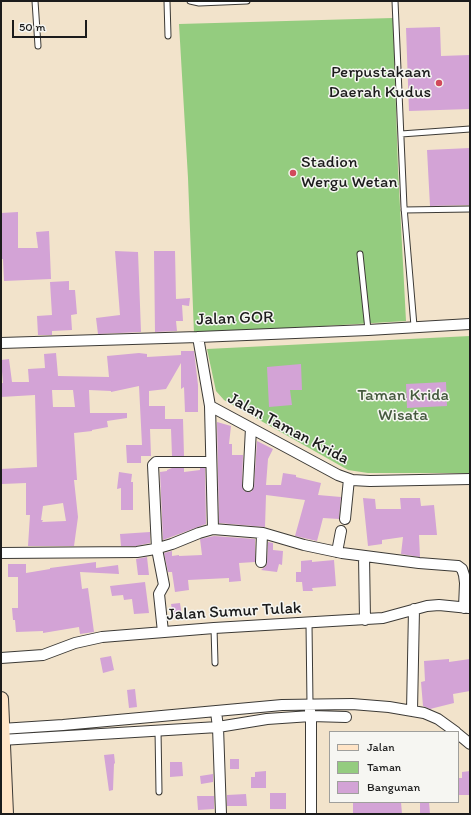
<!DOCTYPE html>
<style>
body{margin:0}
#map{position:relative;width:471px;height:815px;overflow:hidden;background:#f2e3cb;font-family:Itim,sans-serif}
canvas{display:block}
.frame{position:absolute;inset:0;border:2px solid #1c1c1c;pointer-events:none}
.legend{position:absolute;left:329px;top:731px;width:130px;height:72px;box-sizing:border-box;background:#f6f6f2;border:1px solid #9f9f9c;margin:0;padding:5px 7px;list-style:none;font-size:12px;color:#1c1c1c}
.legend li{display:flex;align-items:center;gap:8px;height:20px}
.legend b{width:20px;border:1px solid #9f9f9c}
.scale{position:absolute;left:12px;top:20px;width:75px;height:18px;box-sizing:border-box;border:2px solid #1c1c1c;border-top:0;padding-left:5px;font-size:12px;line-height:14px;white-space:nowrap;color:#1c1c1c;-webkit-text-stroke:3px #f6f6f2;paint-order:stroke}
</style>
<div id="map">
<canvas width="471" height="815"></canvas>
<div class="frame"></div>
<ul class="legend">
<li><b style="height:5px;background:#ffe4c6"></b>Jalan</li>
<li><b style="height:11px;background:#94cc7f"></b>Taman</li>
<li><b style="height:11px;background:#d3a3d6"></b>Bangunan</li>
</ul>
<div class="scale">50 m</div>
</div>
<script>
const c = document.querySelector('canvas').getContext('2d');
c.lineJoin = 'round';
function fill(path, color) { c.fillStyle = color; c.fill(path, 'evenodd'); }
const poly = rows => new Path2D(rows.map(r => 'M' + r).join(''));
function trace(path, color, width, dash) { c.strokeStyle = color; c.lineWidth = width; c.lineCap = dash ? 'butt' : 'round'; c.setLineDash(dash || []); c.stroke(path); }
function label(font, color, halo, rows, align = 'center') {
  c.font = font + ' Itim,sans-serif'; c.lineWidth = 3; c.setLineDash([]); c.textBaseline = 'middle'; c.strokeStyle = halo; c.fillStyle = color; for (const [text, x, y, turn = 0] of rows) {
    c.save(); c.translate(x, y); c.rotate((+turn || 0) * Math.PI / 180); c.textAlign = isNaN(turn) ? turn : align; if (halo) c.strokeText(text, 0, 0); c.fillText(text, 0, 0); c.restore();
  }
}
fill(poly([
 [393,18,398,169,406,321,194,334,188,178,179,24],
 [470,336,470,473,368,473,348,470,224,400,216,391,207,349]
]), '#94cc7f');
fill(poly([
 [440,27,441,56,470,55,470,109,409,111,406,28],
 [470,148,470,205,430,206,427,150],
 [18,212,18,248,38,248,36,232,49,231,51,279,4,281,3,259,2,259,2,244,1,244,1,213],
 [115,251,138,252,141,332,98,334,96,318,120,315],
 [154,251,175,251,176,299,190,298,189,306,182,305,183,321,176,321,177,331,155,332],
 [69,281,69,290,75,290,77,314,71,315,72,330,52,331,52,335,38,335,37,316,52,315,50,282],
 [181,351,194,351,198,385,198,412,185,412,184,387,181,389,181,363,166,389,149,391,149,406,165,406,165,419,183,419,184,456,172,456,171,429,150,429,151,456,141,456,141,463,127,463,126,445,142,445,139,386,111,392,111,391,89,390,90,413,127,413,127,418,107,421,108,427,92,430,92,431,74,433,77,480,74,480,78,517,74,546,28,546,30,515,26,515,26,483,2,484,1,469,37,467,35,395,1,397,1,383,3,383,1,360,9,359,12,382,29,382,28,369,45,368,44,354,56,353,58,376,109,377,107,356,139,353,147,354,147,357,181,355],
 [52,390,73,390,75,407,53,407],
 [63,503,66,521,42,522,43,520,41,520,43,506],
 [301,364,302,390,290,390,292,405,269,407,267,367],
 [446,382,447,406,407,408,406,384],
 [217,422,231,426,229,444,232,444,232,455,243,455,242,486,244,491,251,492,254,487,257,441,273,449,268,459,266,485,281,485,283,473,296,475,296,477,321,483,318,495,341,497,339,519,323,518,317,541,295,536,305,500,266,495,265,527,219,523],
 [172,468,184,468,184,472,200,470,200,468,205,468,206,524,163,540,160,472,167,471,167,470],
 [119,472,132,474,131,482,133,482,133,510,121,510,121,488,117,489],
 [363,498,375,499,376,509,401,509,400,498,420,498,421,506,434,505,437,535,419,535,420,557,401,554,403,537,382,540,382,544,368,546],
 [150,532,150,543,136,546,121,546,120,534],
 [214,536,255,539,255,562,239,563,241,581,229,582,229,578,188,580,189,590,175,592,172,572,168,572,164,553,172,551,172,556,179,555,179,556,202,555,200,539],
 [268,542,273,543,273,550,283,551,282,565,279,564,277,572,261,570,266,566,267,563],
 [147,557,149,575,138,575,136,559],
 [312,560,312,562,334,560,336,586,312,588,313,591,303,591,302,582,296,582,296,572,301,572,301,561],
 [96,562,96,568,118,565,119,574,80,572,82,589,88,588,94,632,80,634,79,627,43,633,43,631,16,632,15,620,13,620,12,608,18,608,18,577,8,577,8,564,26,564,26,573,50,569,50,568],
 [145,582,149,613,134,614,132,599,124,600,123,595,112,596,110,586],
 [180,603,182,617,174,619,171,604],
 [111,656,114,670,103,673,100,658],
 [449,659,449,662,470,659,470,691,453,694,454,703,430,709,423,706,421,682,425,681,424,661],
 [135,689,137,707,129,708,127,690],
 [114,754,115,763,114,764,113,790,109,791,104,755],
 [230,759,239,759,239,769,230,769],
 [170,762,182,762,183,776,170,777],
 [266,771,266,788,251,788,251,777,255,777,255,772],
 [470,771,470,795,458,795,458,778,462,778,462,772],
 [213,774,213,782,201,784,200,776],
 [270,793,286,793,286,809,270,809],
 [246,794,247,806,227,806,227,795],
 [197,796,214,796,214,809,198,810],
 [353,802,401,802,402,814,353,814],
 [420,802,429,802,430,814,420,814]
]), '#d3a3d6');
const lane = poly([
 [35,1,38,46],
 [167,1,168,36],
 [190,1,199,3,247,1],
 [395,1,404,207,414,326],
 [401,134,470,129],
 [404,210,470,209],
 [360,254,368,330],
 [309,624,310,704],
 [214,628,215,663],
 [158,730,159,792]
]);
const street = poly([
 [198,337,210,406,338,475,352,480,370,481,470,479],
 [1,343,198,337,368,330,470,324],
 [210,406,213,529],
 [248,486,251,428],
 [345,519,349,479],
 [337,552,341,531],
 [1,553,137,552,155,549,172,544,199,533,213,529,263,533,304,545,342,553,419,563,458,566,462,569,464,575,465,583,464,608],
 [364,556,365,620],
 [261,562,262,533],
 [163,632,159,594,164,585,157,549,153,465,156,462,211,462],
 [1,658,43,655,75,643,102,637,214,628,383,618,427,606,439,605,469,608],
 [412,711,414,609],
 [216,712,218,727,267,719,311,716,310,711],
 [1,729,63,725,282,705,352,704,389,707,424,713,438,719,456,732],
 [458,734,470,744],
 [1,740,218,727,221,814],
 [311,814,311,716,346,717]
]);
const secondary = poly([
 [1,699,6,814]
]);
trace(lane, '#3c3a36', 7);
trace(street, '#3c3a36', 12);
trace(secondary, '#3c3a36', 16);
trace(lane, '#fff', 5);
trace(street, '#fff', 10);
trace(secondary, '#ffe4c6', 14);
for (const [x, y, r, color] of [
 [439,83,4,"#d1495b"],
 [293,173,4,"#d1495b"]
]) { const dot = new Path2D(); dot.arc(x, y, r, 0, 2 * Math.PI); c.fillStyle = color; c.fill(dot); trace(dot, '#f6f6f2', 1.5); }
label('17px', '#1c1c1c', '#f6f6f2', [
 ["Perpustakaan",431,73],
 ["Daerah Kudus",431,93],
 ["Stadion",301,163,"left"],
 ["Wergu Wetan",301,183,"left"]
], 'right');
label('17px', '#1c1c1c', '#f6f6f2', [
 ["Jalan GOR",235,319,-2],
 ["Jalan Taman Krida",288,429,28],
 ["Jalan Sumur Tulak",234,612,-3]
]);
label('17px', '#465a3f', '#f6f6f2', [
 ["Taman Krida",403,396],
 ["Wisata",403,416]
]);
</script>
